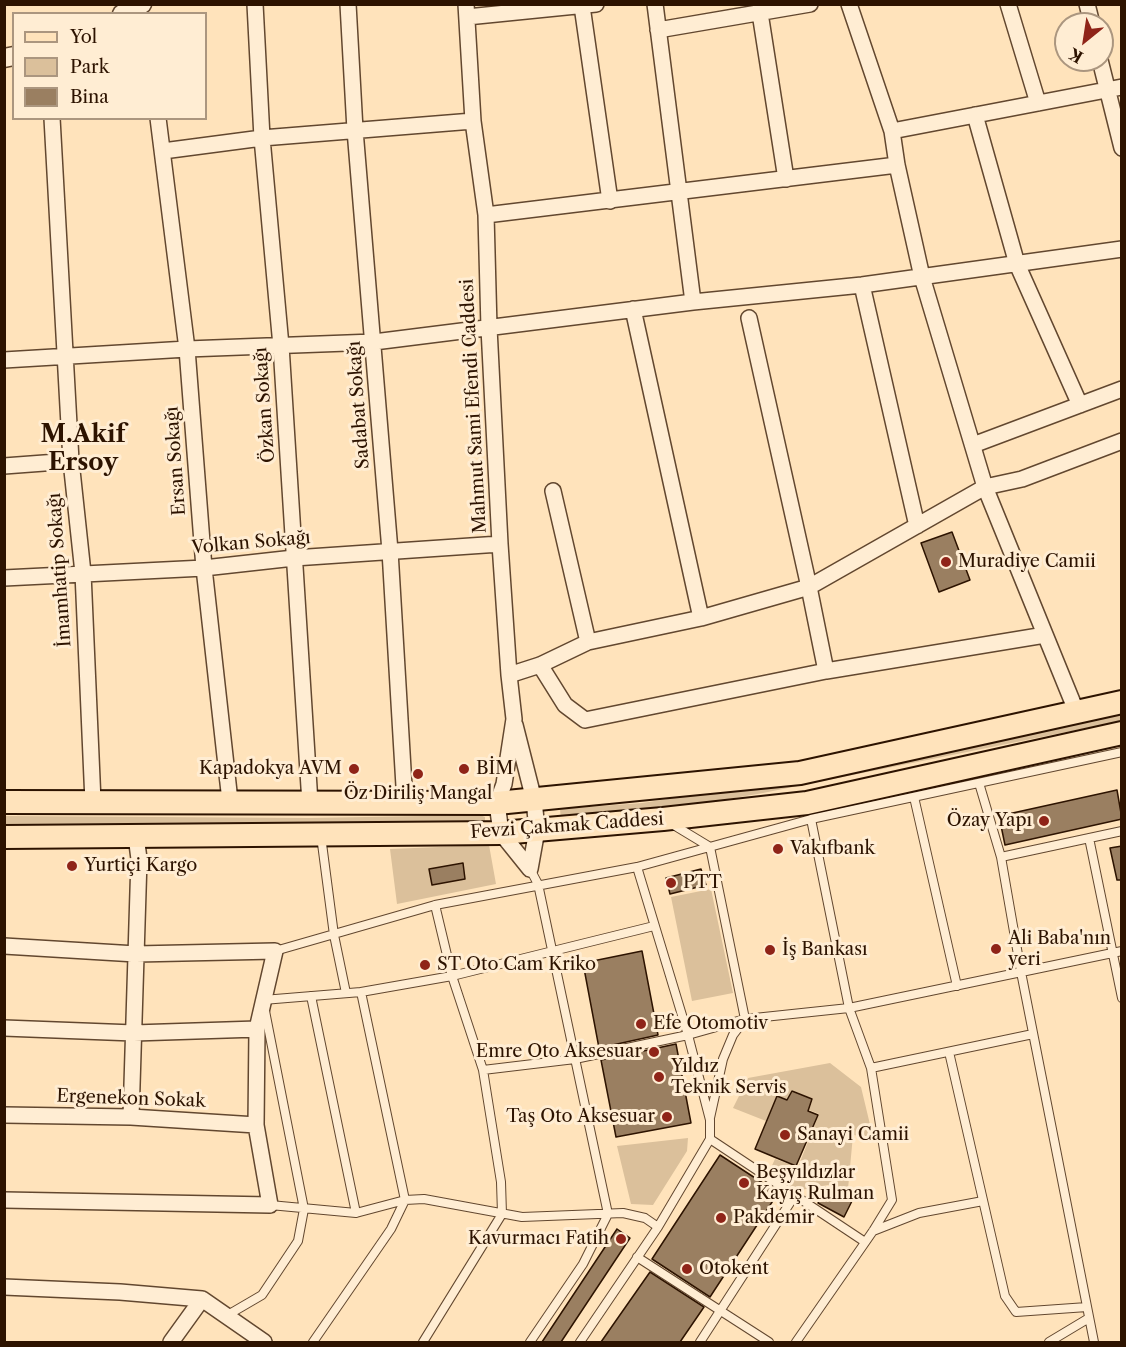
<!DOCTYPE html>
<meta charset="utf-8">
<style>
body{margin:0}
#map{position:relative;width:1126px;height:1347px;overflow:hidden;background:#ffe3bb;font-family:"Libre Caslon Text",serif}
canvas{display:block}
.frame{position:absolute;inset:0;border:6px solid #2d1300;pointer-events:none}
.legend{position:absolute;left:12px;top:12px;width:195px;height:108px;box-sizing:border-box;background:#ffedd3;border:2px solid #ab967f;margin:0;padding:8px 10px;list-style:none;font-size:18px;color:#2d1300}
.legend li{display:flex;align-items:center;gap:12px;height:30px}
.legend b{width:30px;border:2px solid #ab967f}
.north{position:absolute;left:1054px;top:12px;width:60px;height:60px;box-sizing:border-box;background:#ffedd3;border:2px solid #ab967f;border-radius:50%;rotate:210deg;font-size:16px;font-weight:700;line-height:24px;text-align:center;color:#2d1300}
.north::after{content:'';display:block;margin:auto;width:21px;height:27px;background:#8f2418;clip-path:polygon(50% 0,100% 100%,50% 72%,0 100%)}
</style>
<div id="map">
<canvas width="1126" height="1347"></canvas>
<div class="frame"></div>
<ul class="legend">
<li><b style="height:8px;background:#ffe3bb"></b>Yol</li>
<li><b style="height:16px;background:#dbc09b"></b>Park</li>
<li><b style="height:16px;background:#9a7f61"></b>Bina</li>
</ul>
<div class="north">K</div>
</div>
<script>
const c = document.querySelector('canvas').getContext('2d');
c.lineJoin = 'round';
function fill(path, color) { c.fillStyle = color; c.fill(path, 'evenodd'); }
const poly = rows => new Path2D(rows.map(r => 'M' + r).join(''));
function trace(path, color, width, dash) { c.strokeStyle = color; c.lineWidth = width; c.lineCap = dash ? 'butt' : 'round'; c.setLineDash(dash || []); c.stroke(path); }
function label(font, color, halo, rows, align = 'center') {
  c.font = font + ' "Libre Caslon Text",serif'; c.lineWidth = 6; c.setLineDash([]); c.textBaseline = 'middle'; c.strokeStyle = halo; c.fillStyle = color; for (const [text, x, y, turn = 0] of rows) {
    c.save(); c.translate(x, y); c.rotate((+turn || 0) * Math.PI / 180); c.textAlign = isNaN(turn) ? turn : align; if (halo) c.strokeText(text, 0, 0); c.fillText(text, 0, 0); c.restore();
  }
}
fill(poly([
 [1121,709,1121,721,763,793,705,803,561,820,560,809,642,803,706,793],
 [480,815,485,817,485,824,5,826,5,816,309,818],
 [489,845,496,884,397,904,390,849],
 [711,889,733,993,692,1001,671,897],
 [830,1063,861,1087,873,1137,853,1135,848,1189,828,1185,795,1191,768,1174,775,1159,798,1167,819,1114,809,1110,813,1099,792,1090,787,1100,777,1095,766,1121,733,1108,748,1078],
 [688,1138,687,1151,653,1205,631,1204,617,1146]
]), '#dbc09b');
const building = poly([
 [952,532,970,580,939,592,921,543,952,532],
 [1117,790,1122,819,1005,845,999,816,1117,790],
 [1122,846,1122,880,1117,880,1110,848,1122,846],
 [463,863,465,879,432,885,429,869,463,863],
 [701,869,706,885,670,894,666,878,701,869],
 [642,951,658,1035,599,1048,583,963,642,951],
 [676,1044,691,1123,616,1137,601,1060,676,1044],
 [792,1091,812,1099,808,1111,818,1115,796,1166,755,1149,777,1096,787,1100,792,1091],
 [720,1155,778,1193,710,1297,652,1259,720,1155],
 [826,1187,852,1201,844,1217,818,1203,826,1187],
 [617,1229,630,1238,561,1342,542,1342,617,1229],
 [650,1272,704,1307,680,1342,601,1342,650,1272]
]);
fill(building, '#9a7f61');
trace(building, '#2d1300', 1.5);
const service = poly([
 [979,783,1001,857,1021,972,1094,1342],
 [914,797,957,986],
 [672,824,710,847,745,1019,733,1035,723,1059,710,1118],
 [321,836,334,935,346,993],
 [1089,838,1122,998],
 [1001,857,1122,831],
 [275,951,435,905,637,867,811,819,1122,752],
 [311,996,356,1213],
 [263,1000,361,992,452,976,654,926],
 [949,1052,1005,1296,1016,1312,1087,1307],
 [871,1068,1033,1034],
 [483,1070,575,1059,688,1035,745,1019,849,1008,1122,951],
 [710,1139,865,1242],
 [270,1205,356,1213,405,1200,424,1199,522,1217,623,1213,645,1218,658,1227],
 [873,1231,919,1213,983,1201],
 [637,1257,769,1342],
 [226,1316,262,1295,298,1241,304,1209,265,1011],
 [313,1342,391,1229,405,1200,361,992],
 [423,1342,502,1214,501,1182,483,1070,452,976,435,905],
 [530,1342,583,1264,608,1214,538,884,530,869],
 [580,1342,658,1227,710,1139,710,1120,688,1035,637,867],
 [700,1342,795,1195],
 [796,1342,873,1231,892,1200,871,1068,849,1008,811,819],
 [1049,1342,1089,1318]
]);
const minor = poly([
 [255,4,262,138,281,346,310,803],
 [348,4,355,130,390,551,405,803],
 [466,4,473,121,486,215,489,328,500,544,509,675,514,719,504,784,497,803,501,833,530,869],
 [655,4,693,302],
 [849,4,892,131,897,165,922,277,985,487,1077,713],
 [1008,4,1038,103],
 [1087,4,1092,24],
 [582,6,610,201],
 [760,13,786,179],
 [467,17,596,4],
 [658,30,810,4],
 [1100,60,1122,148],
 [975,115,1017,264,1080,405],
 [52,118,71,461,83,573,93,802],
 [158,118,187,349,204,568,230,801],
 [892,131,1122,87],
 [163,151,262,138,473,121],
 [486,215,897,165],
 [862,285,917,526],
 [633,309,701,618],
 [749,318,809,587,826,671],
 [4,360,187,349,374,342,693,302,862,285,1122,249],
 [973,445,1122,389],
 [4,466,71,461],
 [553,491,588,642],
 [4,578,204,568,294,558,500,544],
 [540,665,565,705,585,720,826,671,1045,635],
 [509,675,540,665,588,642,701,618,809,587,985,487,1022,479,1122,441],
 [515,725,534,800,537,830,530,869],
 [4,946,136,954,275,951,257,1029,256,1125,270,1205,4,1200],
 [4,1028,134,1033,257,1029],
 [4,1115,131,1117,256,1125],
 [131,1117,139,859,136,836],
 [4,1287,120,1292,202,1299,264,1342],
 [171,1342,202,1299]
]);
const tertiary = poly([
 [122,14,142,4],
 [4,58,14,56]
]);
const primary = poly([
 [4,802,497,803,800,773,1122,702],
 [4,837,501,833,663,819,807,803,1122,733]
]);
trace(service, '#62472f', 10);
trace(minor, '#62472f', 18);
trace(tertiary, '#62472f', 21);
trace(primary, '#2d1300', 26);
trace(service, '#ffedd3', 8);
trace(minor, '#ffedd3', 15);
trace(tertiary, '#ffedd3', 18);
trace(primary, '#ffe3bb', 22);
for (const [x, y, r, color] of [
 [946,562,6,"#8f2418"],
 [354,769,6,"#8f2418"],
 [464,769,6,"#8f2418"],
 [418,774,6,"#8f2418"],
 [1044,821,6,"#8f2418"],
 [778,849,6,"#8f2418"],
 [72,866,6,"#8f2418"],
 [671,883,6,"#8f2418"],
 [996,949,6,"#8f2418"],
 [770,950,6,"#8f2418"],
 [425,965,6,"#8f2418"],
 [641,1024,6,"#8f2418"],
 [654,1052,6,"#8f2418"],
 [659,1077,6,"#8f2418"],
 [667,1117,6,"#8f2418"],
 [785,1135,6,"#8f2418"],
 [744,1183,6,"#8f2418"],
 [721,1218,6,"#8f2418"],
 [621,1239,6,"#8f2418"],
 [687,1269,6,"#8f2418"]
]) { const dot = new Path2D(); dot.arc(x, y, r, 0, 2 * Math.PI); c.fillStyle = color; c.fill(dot); trace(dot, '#ffedd3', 2); }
label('18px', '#2d1300', '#ffedd3', [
 ["Özkan Sokağı",265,405,-94],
 ["Sadabat Sokağı",359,405,-94],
 ["Mahmut Sami Efendi Caddesi",474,406,-93],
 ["Ersan Sokağı",176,461,-94],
 ["Volkan Sokağı",251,543,-5],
 ["İmamhatip Sokağı",60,570,-94],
 ["Fevzi Çakmak Caddesi",567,826,-4],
 ["Ergenekon Sokak",131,1099,2]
]);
label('18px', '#2d1300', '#ffedd3', [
 ["Muradiye Camii",958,562],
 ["Kapadokya AVM",342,769,"right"],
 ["BİM",476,769],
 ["Öz Diriliş Mangal",418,794,"center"],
 ["Özay Yapı",1032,821,"right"],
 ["Vakıfbank",790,849],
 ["Yurtiçi Kargo",84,866],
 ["PTT",683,883],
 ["Ali Baba'nın",1008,939],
 ["yeri",1008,960],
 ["İş Bankası",782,950],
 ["ST Oto Cam Kriko",437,965],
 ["Efe Otomotiv",653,1024],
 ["Emre Oto Aksesuar",642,1052,"right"],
 ["Yıldız",671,1067],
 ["Teknik Servis",671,1088],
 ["Taş Oto Aksesuar",655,1117,"right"],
 ["Sanayi Camii",797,1135],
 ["Beşyıldızlar",756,1173],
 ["Kayış Rulman",756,1194],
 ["Pakdemir",733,1218],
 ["Kavurmacı Fatih",609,1239,"right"],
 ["Otokent",699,1269]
], 'left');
label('bold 24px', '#2d1300', '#ffedd3', [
 ["M.Akif",83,435],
 ["Ersoy",83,463]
]);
</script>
